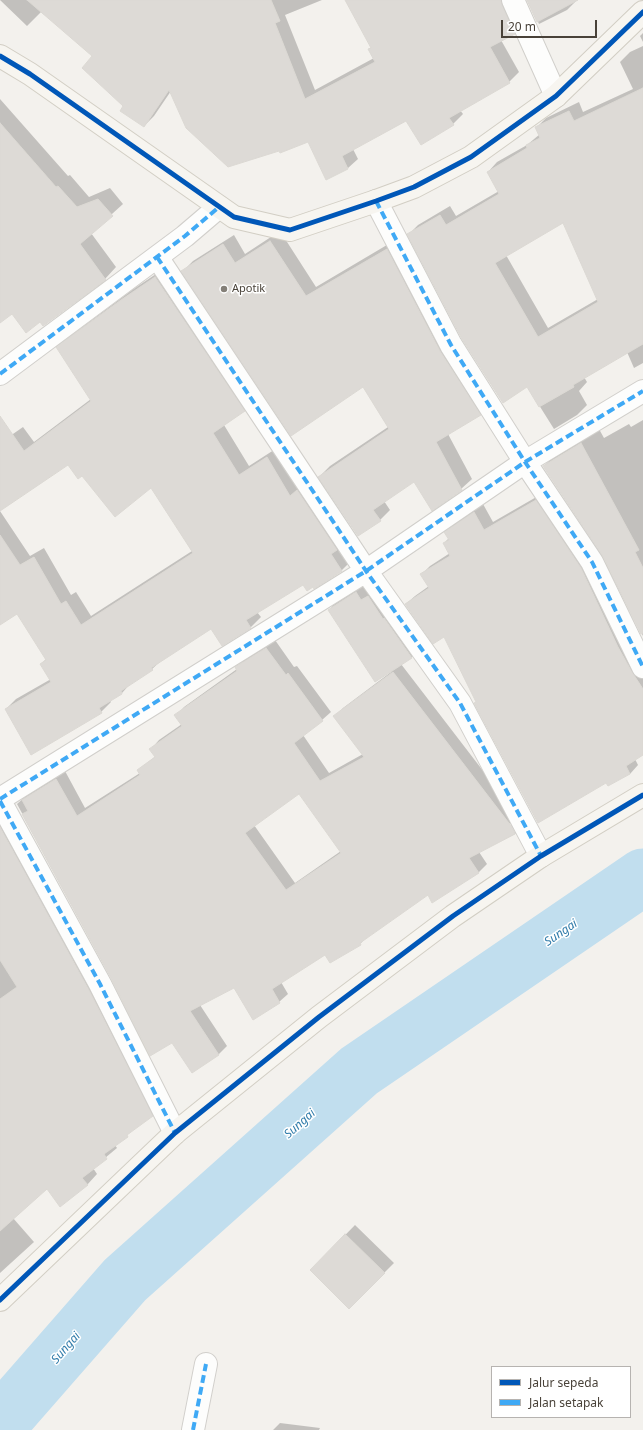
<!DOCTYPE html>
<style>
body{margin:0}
#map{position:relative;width:643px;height:1430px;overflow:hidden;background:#f3f1ed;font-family:"Noto Sans",sans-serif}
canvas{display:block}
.legend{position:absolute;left:491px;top:1366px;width:140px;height:52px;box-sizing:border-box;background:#fff;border:1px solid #b6b3b0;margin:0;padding:5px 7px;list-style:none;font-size:12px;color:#494239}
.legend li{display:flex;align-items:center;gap:8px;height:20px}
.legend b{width:20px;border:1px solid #b6b3b0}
.scale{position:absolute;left:501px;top:20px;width:96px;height:18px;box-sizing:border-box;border:2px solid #494239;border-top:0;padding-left:5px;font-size:12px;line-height:14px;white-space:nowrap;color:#494239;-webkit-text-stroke:3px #fff;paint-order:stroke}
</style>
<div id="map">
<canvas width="643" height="1430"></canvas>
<ul class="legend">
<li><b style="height:5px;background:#0057b8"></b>Jalur sepeda</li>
<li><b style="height:5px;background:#3fa9f5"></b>Jalan setapak</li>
</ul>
<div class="scale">20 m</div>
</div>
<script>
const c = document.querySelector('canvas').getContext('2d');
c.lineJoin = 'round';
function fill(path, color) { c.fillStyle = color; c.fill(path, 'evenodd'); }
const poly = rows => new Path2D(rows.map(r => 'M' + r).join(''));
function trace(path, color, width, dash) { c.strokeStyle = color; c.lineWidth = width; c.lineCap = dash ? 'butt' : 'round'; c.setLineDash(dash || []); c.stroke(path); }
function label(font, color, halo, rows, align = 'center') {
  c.font = font + ' "Noto Sans",sans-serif'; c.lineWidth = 3; c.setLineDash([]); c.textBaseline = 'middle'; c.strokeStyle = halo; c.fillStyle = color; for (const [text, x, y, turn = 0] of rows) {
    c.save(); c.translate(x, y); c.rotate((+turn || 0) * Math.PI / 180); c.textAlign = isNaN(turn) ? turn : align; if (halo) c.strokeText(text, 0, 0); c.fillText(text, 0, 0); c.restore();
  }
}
fill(poly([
 [0,0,322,0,285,15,315,90,374,58,369,49,372,47,346,0,513,0,524,23,514,33,501,40,519,72,509,82,460,110,463,114,453,124,407,120,353,149,358,159,348,168,308,140,280,150,171,91,154,116,144,126,124,106,93,55,42,11,27,26],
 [528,0,577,0,567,10,539,24],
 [643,33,643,42,640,36],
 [643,46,643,363,634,368,627,352,584,377,587,382,579,391,587,405,577,415,554,429,527,386,409,234,418,225,450,206,456,216,499,191,488,172,497,162,527,145,540,134,537,127,546,118,579,102,583,112,633,89,620,62,630,52],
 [564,222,598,299,548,328,506,255],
 [0,99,68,176,70,175,89,197,110,188,123,204,91,233,116,267,105,279,43,325,40,321,12,313,0,322],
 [280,231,316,287,397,239,490,404,480,415,448,434,472,479,461,489,414,481,384,501,390,510,380,520,319,477,330,466,388,427,363,386,183,271,193,261,234,235,245,254],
 [165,268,254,401,244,411,224,425,249,466,277,448,351,561,342,570,313,586,303,583,257,612,261,617,251,627,222,645,211,628,162,660,152,669,131,683,122,693,110,700,111,702,101,712,6,709,16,699,51,679,41,664,46,659,17,612,0,624,0,511,30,556,44,548,71,595,76,592,91,616,192,551,152,487,82,474,68,463,0,509,0,443,23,427,34,442,91,399,58,348,68,338,132,290],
 [643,420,643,636,604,556,544,466,553,457,599,429,604,438,629,424,631,427],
 [545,492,643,667,643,754,635,759,638,765,630,774,607,782,477,702,444,635,406,604,415,596,429,586,422,574,430,566,450,553,444,543,449,538,446,533,454,524,483,504,493,522],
 [366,583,421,647,412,657,401,664,520,819,523,825,515,834,479,852,487,864,478,873,428,894,369,935,360,944,326,954,281,982,288,994,279,1002,234,987,200,1005,227,1046,219,1054,193,1071,173,1041,112,978,17,804,26,796,65,771,85,808,140,773,138,770,156,756,151,749,159,740,182,724,176,716,184,707,237,669,236,668,245,659,275,640,294,667,297,666,331,712,322,720,303,735,329,773,363,754,335,716,343,708,391,672,329,610,338,600],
 [299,793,341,851,295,883,254,825],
 [510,823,515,832,513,832,509,824],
 [0,799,162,1105,152,1115,137,1126,115,1145,117,1148,93,1168,97,1174,87,1185,47,1188,13,1218,34,1242,0,1273],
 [355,1225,394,1263,349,1308,311,1270],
 [280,1423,320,1428,319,1430,273,1430]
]), '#0003');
trace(poly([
 [0,1423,125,1280,359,1071,643,877]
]), '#c1deee', 57);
const building = poly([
 [27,0,271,0,280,21,275,23,305,99,375,62,368,49,371,48,345,0,501,0,502,5,515,34,490,47,510,83,449,118,454,125,421,145,406,121,342,156,348,169,326,180,308,142,280,153,279,151,228,167,186,128,169,90,144,127,120,111,123,106,82,68,92,56,27,0],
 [527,0,578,0,537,22,527,0],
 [643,88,643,344,573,385,574,387,539,407,527,387,503,403,462,339,407,234,440,215,446,225,499,194,487,172,527,148,526,145,540,138,535,127,569,111,574,121,643,88],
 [563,223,598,302,538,337,495,263,563,223],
 [0,123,56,187,58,186,77,207,98,199,113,216,80,244,106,280,43,326,40,322,26,333,12,314,0,323,0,123],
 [270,241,306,296,387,249,440,351,481,415,436,442,462,490,432,511,414,482,373,510,381,521,358,536,318,477,389,429,363,387,291,436,181,271,223,244,235,263,270,241],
 [155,277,245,411,213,433,239,475,267,457,290,496,297,490,337,550,331,554,342,571,314,589,313,587,307,591,303,585,246,620,251,628,222,646,211,629,151,668,153,670,121,691,122,694,99,708,102,713,31,755,5,709,51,682,40,664,46,660,17,614,0,625,0,535,20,565,34,557,61,604,66,601,81,625,193,553,151,488,115,517,82,476,78,479,68,465,0,511,0,416,24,451,91,401,56,347,121,300,155,277],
 [581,443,639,550,635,552,643,568,643,633,641,634,602,555,543,466,581,443],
 [536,500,581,568,618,647,632,672,643,689,643,755,626,766,630,774,608,786,606,783,538,823,474,703,476,702,444,637,433,644,405,604,429,588,420,574,450,556,443,543,449,540,444,532,474,512,484,530,536,500],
 [356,592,361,600,368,596,383,619,384,618,412,658,375,682,328,610,356,592],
 [266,648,286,675,288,673,323,721,294,743,320,781,364,757,333,716,393,672,512,827,515,834,469,858,479,873,432,903,428,895,360,943,361,945,330,963,325,955,272,989,280,1003,253,1020,234,988,190,1011,219,1055,192,1073,172,1043,150,1056,111,978,22,814,28,811,22,800,56,779,77,816,140,775,137,770,155,757,149,749,182,726,174,715,237,671,235,667,266,648],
 [299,794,341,853,286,890,245,833,299,794],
 [0,827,89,990,153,1116,127,1135,128,1137,104,1154,107,1159,82,1178,88,1185,60,1207,47,1189,0,1231,0,999,17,987,0,960,0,827],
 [345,1234,385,1273,349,1309,310,1270,345,1234]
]);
fill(building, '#dddad6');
trace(building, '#dbd8d3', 1);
const street = poly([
 [513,0,556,96],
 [376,201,451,345,525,462,592,562,643,667],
 [157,257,366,571,460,703,541,856],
 [0,374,185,236,219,207],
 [0,799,366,571,525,462,643,391],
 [0,801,100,984,175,1133],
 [193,1430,206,1364]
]);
const secondary = poly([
 [0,56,30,74,234,217,290,230,376,201,414,187,471,157,556,96,643,12],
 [0,1300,175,1133,319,1017,453,916,541,856,643,795]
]);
trace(street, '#d1cfcb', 24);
trace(secondary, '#d2cec4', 24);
trace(street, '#fdfdfc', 22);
trace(secondary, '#f7f5f0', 22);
trace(poly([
 [376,201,451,345,525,462,592,562,643,667],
 [157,257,366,571,460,703,541,856],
 [0,374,185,236,219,207],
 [0,799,366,571,525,462,643,391],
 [0,801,100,984,175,1133],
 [193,1430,206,1364]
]), '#3fa9f5', 4, [8, 4]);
trace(poly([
 [0,56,30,74,234,217,290,230,376,201,414,187,471,157,556,96,643,12],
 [0,1300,175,1133,319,1017,453,916,541,856,643,795]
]), '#0057b8', 5);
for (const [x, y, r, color] of [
 [224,289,4,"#847f78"]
]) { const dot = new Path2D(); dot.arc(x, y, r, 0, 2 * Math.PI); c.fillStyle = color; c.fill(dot); trace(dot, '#fff', 1.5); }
label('11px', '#494239', '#fff', [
 ["Apotik",232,289]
], 'left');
label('italic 12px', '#327dab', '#fff', [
 ["Sungai",561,933,-34],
 ["Sungai",300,1124,-42],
 ["Sungai",66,1348,-49]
]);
</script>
